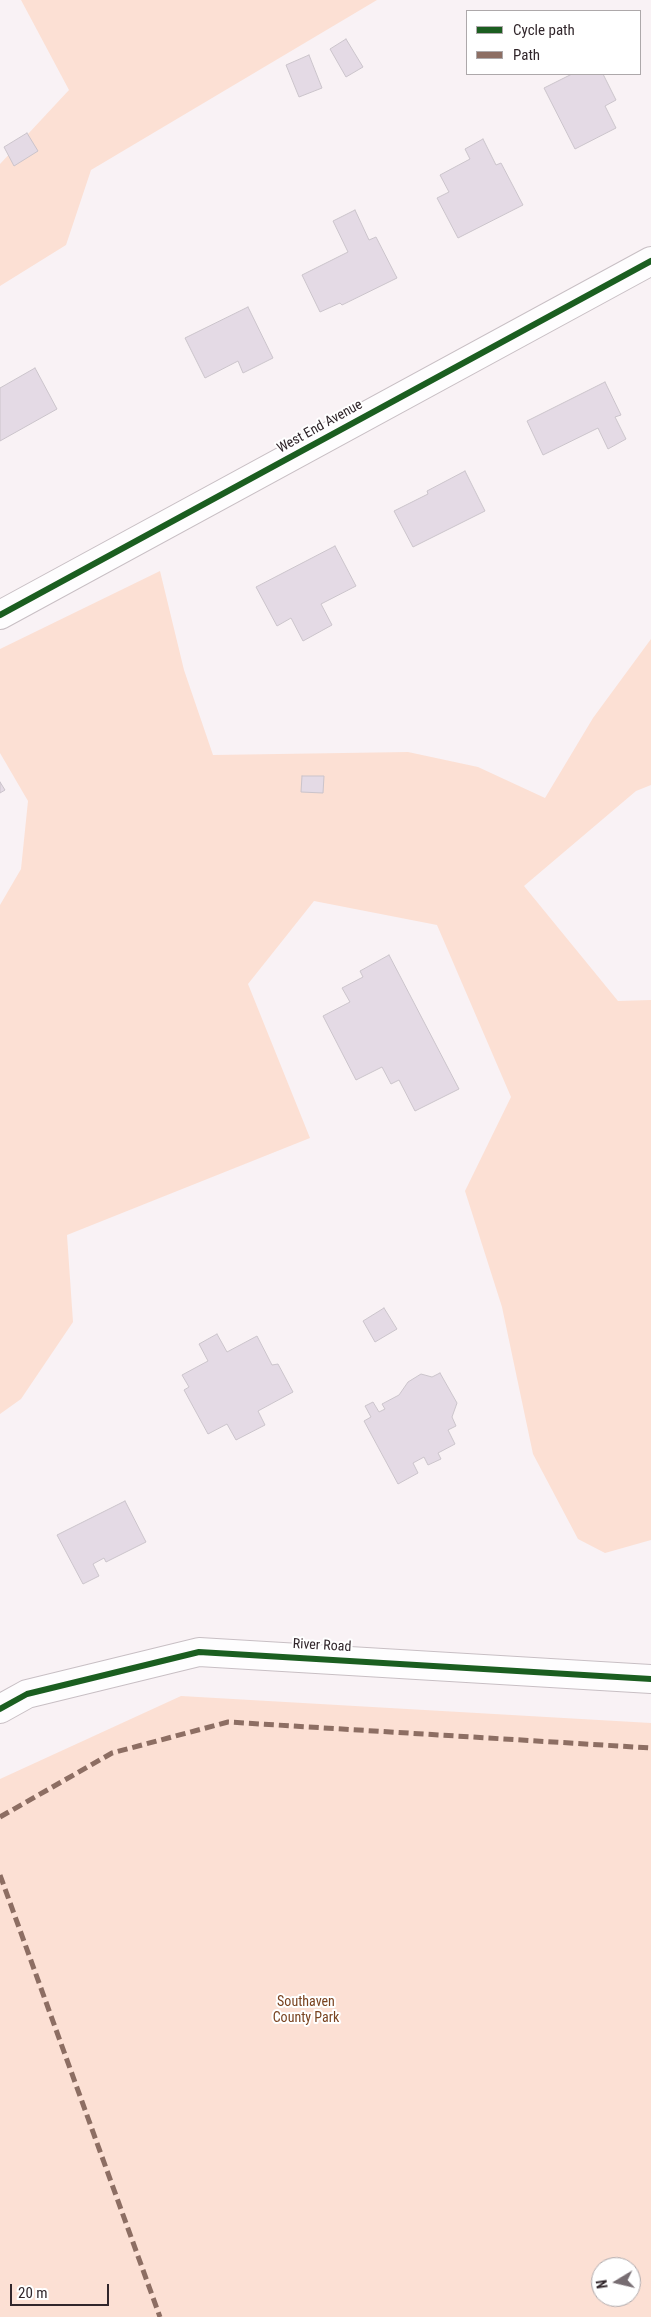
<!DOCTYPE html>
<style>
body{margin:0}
#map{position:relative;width:651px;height:2317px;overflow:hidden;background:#f9f2f5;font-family:"Roboto Condensed",sans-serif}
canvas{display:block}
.legend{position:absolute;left:466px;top:10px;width:175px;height:65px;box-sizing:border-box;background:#fff;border:1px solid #ada8aa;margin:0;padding:6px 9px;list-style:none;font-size:15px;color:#31262b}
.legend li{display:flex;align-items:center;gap:10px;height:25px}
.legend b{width:25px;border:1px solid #ada8aa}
.north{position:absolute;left:591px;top:2257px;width:50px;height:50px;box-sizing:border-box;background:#fff;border:1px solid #ada8aa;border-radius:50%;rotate:261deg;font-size:14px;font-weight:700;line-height:20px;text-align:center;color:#31262b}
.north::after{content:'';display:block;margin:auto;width:18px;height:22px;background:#776d72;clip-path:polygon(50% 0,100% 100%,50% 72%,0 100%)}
.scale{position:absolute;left:10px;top:2284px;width:99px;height:22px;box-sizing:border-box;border:2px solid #31262b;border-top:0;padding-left:6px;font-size:15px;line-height:18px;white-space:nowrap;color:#31262b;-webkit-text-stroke:4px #fff;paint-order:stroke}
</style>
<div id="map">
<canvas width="651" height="2317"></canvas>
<ul class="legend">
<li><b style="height:6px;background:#1b5e20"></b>Cycle path</li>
<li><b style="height:6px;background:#8d6e63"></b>Path</li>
</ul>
<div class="north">N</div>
<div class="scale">20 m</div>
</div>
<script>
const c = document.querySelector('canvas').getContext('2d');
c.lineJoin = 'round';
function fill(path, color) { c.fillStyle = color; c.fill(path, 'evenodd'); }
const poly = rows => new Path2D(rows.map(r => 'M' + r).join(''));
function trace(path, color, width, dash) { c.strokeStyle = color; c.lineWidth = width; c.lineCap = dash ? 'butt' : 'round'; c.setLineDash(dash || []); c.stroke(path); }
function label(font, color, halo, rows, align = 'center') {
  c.font = font + ' "Roboto Condensed",sans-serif'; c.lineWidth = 4; c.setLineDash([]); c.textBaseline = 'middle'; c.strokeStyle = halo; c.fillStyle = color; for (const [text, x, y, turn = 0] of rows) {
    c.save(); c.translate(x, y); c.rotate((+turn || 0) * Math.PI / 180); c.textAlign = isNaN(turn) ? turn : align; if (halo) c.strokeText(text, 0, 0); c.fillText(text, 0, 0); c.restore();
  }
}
fill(poly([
 [21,0,377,0,91,170,66,245,0,286,0,164,69,90],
 [160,571,184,670,213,755,408,752,478,767,545,798,593,718,651,639,651,785,636,791,524,886,618,1001,651,1000,651,1540,605,1553,578,1539,533,1454,502,1307,465,1191,511,1097,437,925,314,901,248,984,310,1138,67,1235,73,1322,21,1399,0,1414,0,905,21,869,28,801,0,753,0,649],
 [181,1696,651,1723,651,2317,0,2317,0,1779],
 [601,2267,631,2267,631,2297,601,2297]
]), '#fce0d4');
const building = poly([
 [346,39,363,67,346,77,330,49,346,39],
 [309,55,322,88,299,97,286,65,309,55],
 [572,74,603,74,616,100,605,106,616,128,575,149,544,88,572,74],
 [27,133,38,151,14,166,4,147,27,133],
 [483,139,496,165,501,163,523,205,458,238,437,198,449,192,440,175,470,159,465,149,483,139],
 [355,210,369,240,376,237,397,278,342,305,340,303,320,312,302,275,348,252,333,221,355,210],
 [248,307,273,358,243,373,238,361,205,378,185,338,248,307],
 [35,368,57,409,0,441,0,388,35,368],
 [605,382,621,415,615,417,626,439,608,449,598,428,543,455,527,421,605,382],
 [465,471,485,511,413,547,394,511,428,494,427,491,465,471],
 [335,546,356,586,321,604,332,625,303,641,291,618,277,626,256,587,335,546],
 [302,776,324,776,323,793,301,792,302,776],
 [0,782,5,790,0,793,0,782],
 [389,955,459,1089,415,1111,399,1080,391,1084,382,1067,356,1080,323,1016,350,1002,342,988,363,977,360,971,389,955],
 [384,1308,397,1329,375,1342,363,1321,384,1308],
 [217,1334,227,1352,257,1336,272,1365,278,1364,293,1392,258,1411,265,1425,236,1440,227,1424,208,1434,184,1390,189,1387,182,1375,208,1361,199,1344,217,1334],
 [440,1373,457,1403,452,1417,456,1426,448,1430,455,1444,438,1453,441,1459,428,1465,424,1457,413,1463,418,1473,398,1484,364,1421,371,1417,365,1406,373,1402,379,1412,385,1409,382,1404,399,1395,408,1382,421,1374,432,1377,440,1373],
 [125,1501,146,1542,106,1562,104,1558,93,1564,99,1576,83,1584,57,1535,125,1501]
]);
fill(building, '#e4dae5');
trace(building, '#cbc4cb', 1);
const minor = poly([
 [0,615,651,261]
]);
const tertiary = poly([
 [0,1709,27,1694,199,1652,651,1679]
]);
trace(minor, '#c8bfc4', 30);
trace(tertiary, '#c8bfc4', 30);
trace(minor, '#fefdfe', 28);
trace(tertiary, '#fefdfe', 28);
trace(poly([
 [0,1817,112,1753,228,1722,651,1748],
 [0,1875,160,2317]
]), '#8d6e63', 5, [10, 5]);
trace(poly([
 [0,615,651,261],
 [0,1709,27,1694,199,1652,651,1679]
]), '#1b5e20', 6);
label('14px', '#31262b', '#fff', [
 ["West End Avenue",320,427,-29],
 ["River Road",322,1646,3]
]);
label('14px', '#794320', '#fff', [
 ["Southaven",306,2002],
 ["County Park",306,2018]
]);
</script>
